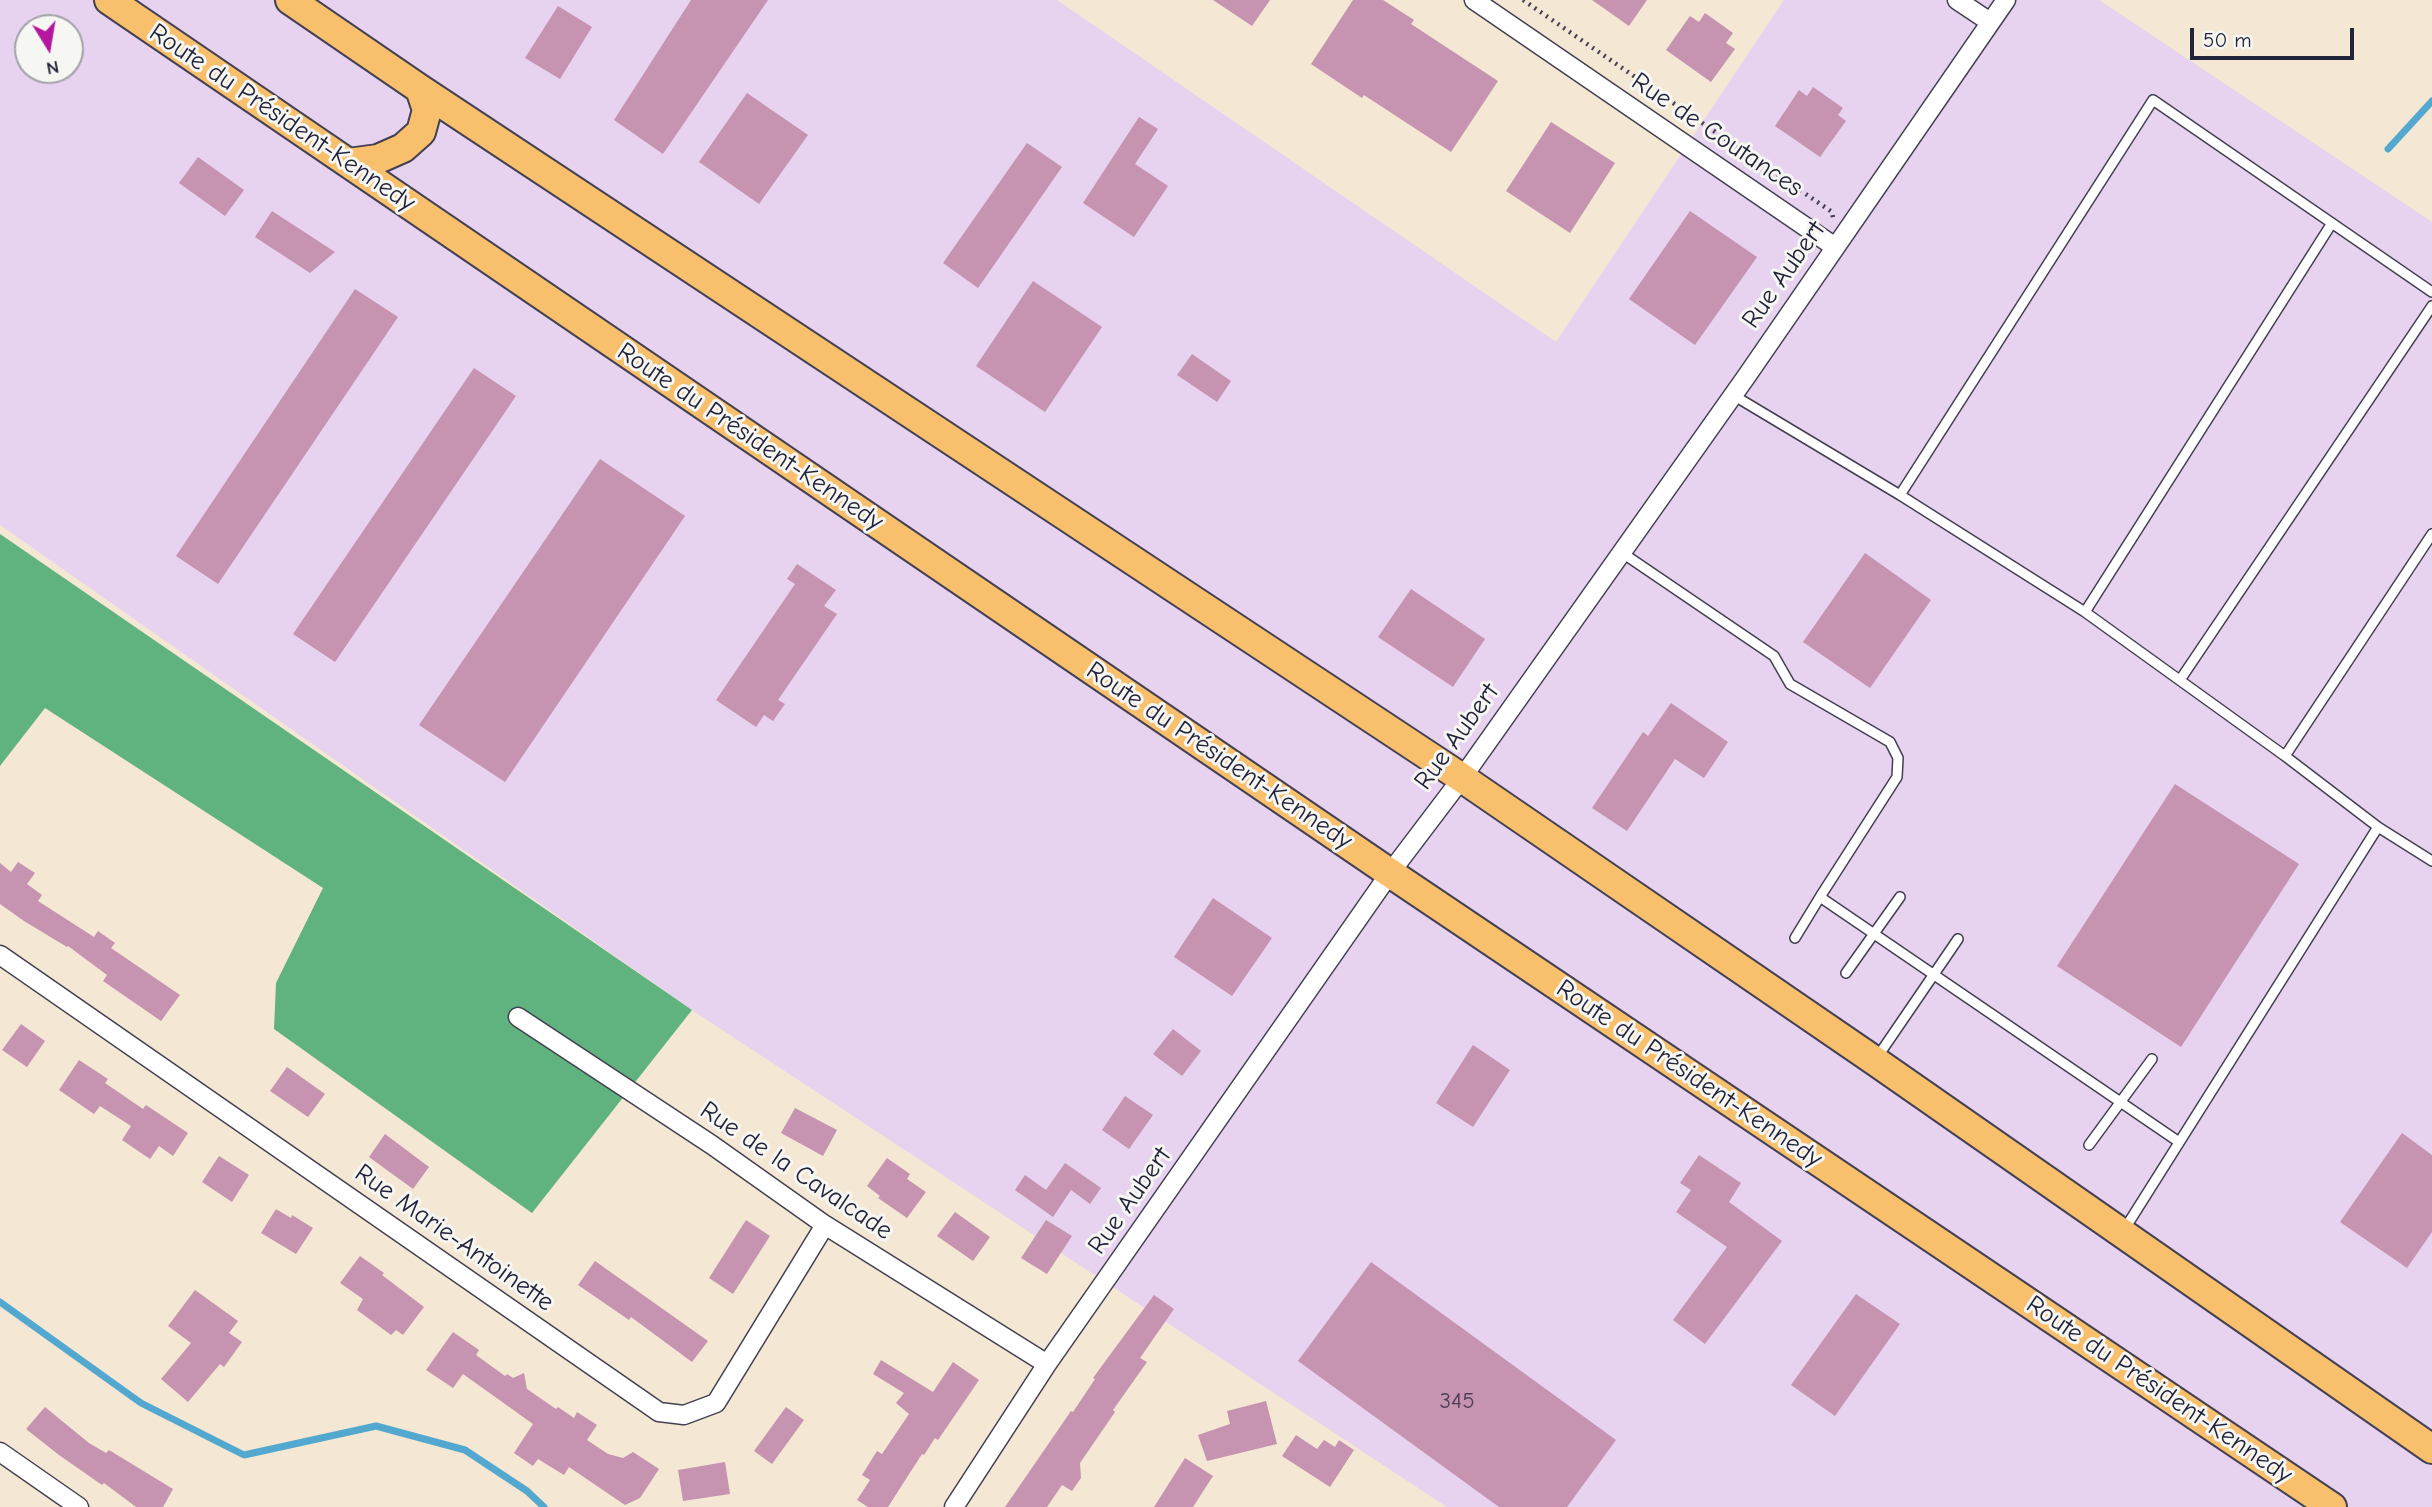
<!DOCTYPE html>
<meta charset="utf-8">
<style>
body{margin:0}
#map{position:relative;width:2432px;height:1507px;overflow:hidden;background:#f4e7d4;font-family:"Comic Neue",sans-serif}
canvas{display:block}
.north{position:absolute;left:14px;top:14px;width:70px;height:70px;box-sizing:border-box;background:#f6f6f2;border:2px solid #a1a1a9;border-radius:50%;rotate:169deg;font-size:19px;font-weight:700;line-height:28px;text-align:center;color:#22223b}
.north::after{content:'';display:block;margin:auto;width:24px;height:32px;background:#b5179e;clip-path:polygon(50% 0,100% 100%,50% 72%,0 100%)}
.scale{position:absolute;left:2190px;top:28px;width:164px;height:32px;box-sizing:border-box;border:4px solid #22223b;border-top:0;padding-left:9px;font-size:21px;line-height:24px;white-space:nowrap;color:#22223b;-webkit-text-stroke:5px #f6f6f2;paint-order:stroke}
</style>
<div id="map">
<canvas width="2432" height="1507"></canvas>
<div class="north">N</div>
<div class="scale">50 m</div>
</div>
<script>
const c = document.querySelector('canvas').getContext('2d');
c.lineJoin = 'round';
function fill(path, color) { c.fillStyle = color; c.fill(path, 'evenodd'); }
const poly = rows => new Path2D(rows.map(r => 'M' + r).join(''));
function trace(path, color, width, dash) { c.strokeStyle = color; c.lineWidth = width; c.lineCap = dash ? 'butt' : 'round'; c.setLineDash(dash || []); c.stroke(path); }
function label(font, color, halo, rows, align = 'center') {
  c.font = font + ' "Comic Neue",sans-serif'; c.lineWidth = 6; c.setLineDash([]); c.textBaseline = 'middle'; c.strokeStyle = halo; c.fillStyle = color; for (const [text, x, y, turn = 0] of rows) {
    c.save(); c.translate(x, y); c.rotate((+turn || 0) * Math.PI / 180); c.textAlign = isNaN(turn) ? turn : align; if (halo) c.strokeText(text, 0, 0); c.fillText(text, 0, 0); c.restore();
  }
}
fill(poly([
 [0,0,1057,0,1556,342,1784,0,2099,0,2432,222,2432,1507,1447,1507,692,1010,0,525],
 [28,28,70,28,70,70,28,70]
]), '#e7d2ef');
fill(poly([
 [0,534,692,1010,532,1213,274,1029,276,983,323,888,45,708,0,766]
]), '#60b27f');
trace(poly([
 [2388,149,2432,101],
 [0,1302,141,1403,244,1455,376,1426,465,1450,527,1491,544,1507]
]), '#53a8cf', 7);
fill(poly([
 [691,0,768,0,663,154,614,120],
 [1213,0,1270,0,1252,26],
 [1353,0,1383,0,1414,20,1411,24,1498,81,1451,152,1364,95,1362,98,1311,64],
 [1592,0,1647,0,1629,26],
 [558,6,592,27,560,79,525,58],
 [1705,13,1733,33,1726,43,1735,49,1711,82,1666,50,1690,16,1699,22],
 [1813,87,1843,108,1838,115,1846,121,1820,157,1775,126,1799,90,1807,96],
 [747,93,808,135,759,204,699,162],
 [1139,117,1158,129,1135,164,1168,186,1134,237,1083,203],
 [1551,122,1615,163,1570,233,1506,191],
 [1027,143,1062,167,978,288,943,263],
 [198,157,244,190,225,216,179,183],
 [272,211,335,252,310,273,255,237],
 [1690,211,1757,257,1695,345,1629,299],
 [1033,281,1102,327,1045,412,976,366],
 [355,289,398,317,218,584,176,556],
 [1192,354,1231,381,1217,402,1177,375],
 [474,368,516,396,335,662,293,634],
 [600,459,685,516,505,782,419,725],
 [1865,553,1931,600,1870,688,1803,642],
 [797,564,836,590,824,606,837,614,778,700,785,704,773,721,764,715,756,727,716,700,795,584,787,579],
 [1411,589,1485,639,1453,687,1378,637],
 [1671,703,1728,742,1704,778,1675,759,1627,831,1592,808,1643,732,1648,736],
 [2175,784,2299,864,2181,1047,2057,966],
 [18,862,35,873,27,884,42,895,38,901,94,937,98,931,115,943,111,948,180,995,161,1021,103,981,107,975,68,946,67,947,24,921,0,904,0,863,11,872],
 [1213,898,1272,938,1232,996,1174,957],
 [21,1024,45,1041,27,1067,2,1050],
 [1173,1029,1201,1051,1182,1076,1153,1054],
 [1473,1045,1510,1070,1473,1127,1436,1103],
 [79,1060,108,1079,105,1083,143,1109,146,1105,188,1133,173,1156,159,1146,150,1159,122,1140,131,1126,100,1106,94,1114,59,1090],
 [287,1067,325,1094,308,1117,270,1091],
 [1125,1096,1153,1115,1129,1149,1102,1130],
 [795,1108,837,1130,823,1156,781,1133],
 [2402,1133,2432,1155,2432,1232,2407,1268,2340,1222],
 [385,1134,429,1167,413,1189,369,1157],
 [1699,1155,1741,1183,1729,1202,1782,1241,1705,1344,1673,1320,1727,1247,1676,1212,1691,1190,1680,1183],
 [219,1156,249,1175,232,1202,202,1182],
 [887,1158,910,1174,907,1179,926,1192,907,1218,878,1198,880,1196,867,1186],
 [1065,1163,1101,1188,1090,1204,1071,1190,1053,1217,1015,1190,1025,1175,1046,1190],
 [276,1209,291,1218,292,1215,313,1228,296,1254,261,1233],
 [955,1212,990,1237,973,1261,937,1236],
 [746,1220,770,1236,733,1294,709,1278],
 [1046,1220,1072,1236,1047,1274,1021,1258],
 [360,1256,384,1273,382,1275,424,1307,403,1335,396,1330,391,1335,357,1310,363,1299,340,1283],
 [595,1261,708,1341,692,1362,631,1317,629,1320,578,1285],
 [1371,1262,1616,1440,1567,1507,1499,1507,1298,1361],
 [195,1290,238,1321,229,1333,242,1342,224,1367,220,1364,188,1402,161,1379,191,1343,168,1326],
 [1856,1294,1900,1324,1835,1416,1791,1385],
 [1154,1295,1174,1309,1140,1358,1147,1362,1113,1410,1115,1412,1080,1463,1081,1478,1072,1491,1062,1485,1047,1507,1005,1507,1071,1411,1073,1412,1095,1379,1093,1378],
 [453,1332,479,1350,476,1355,505,1376,507,1374,513,1378,524,1373,527,1389,556,1409,558,1407,574,1418,577,1412,597,1425,587,1440,608,1454,623,1458,633,1452,659,1469,640,1498,625,1505,569,1467,564,1475,538,1459,533,1466,514,1453,533,1424,463,1374,453,1388,426,1370],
 [881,1360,933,1392,953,1362,979,1380,938,1440,935,1438,924,1455,922,1454,888,1507,868,1507,857,1500,870,1480,862,1475,877,1451,882,1454,909,1414,896,1403,904,1393,873,1374],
 [1266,1401,1277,1444,1207,1461,1198,1435,1230,1424,1227,1411],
 [45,1407,89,1443,106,1453,109,1450,173,1489,163,1507,136,1507,104,1483,102,1485,59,1455,26,1429],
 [786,1407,804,1420,772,1464,754,1451],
 [1296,1435,1317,1449,1324,1440,1335,1447,1339,1440,1354,1450,1330,1487,1282,1456],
 [1185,1458,1213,1476,1193,1507,1154,1507],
 [725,1462,730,1494,683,1501,678,1470]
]), '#c693b0');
const lane = poly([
 [2432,292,2153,100,1900,495,2085,612,2285,756,2378,827,2432,861],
 [1733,395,1900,495],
 [1621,552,1774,656,1790,684,1890,742,1898,758,1897,777,1820,897,2179,1142],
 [2085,612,2332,223],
 [2180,680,2432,306],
 [2285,756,2432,534],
 [1795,938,1820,897],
 [1846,973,1900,897],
 [1876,1059,1958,939],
 [2089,1145,2152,1059],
 [2124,1230,2378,827]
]);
const street = poly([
 [1474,0,1835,247],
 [1957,0,1990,22],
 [0,955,659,1412,684,1415,716,1403,825,1225],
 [518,1017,712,1145,825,1225,1047,1364],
 [0,1452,79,1507],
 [954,1507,1047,1364,1390,873,1462,778,1746,377,2006,0]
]);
const primary = poly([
 [109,0,1390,873,2332,1507],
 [290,0,420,89,1462,778,1875,1061,2432,1449],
 [348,163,378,159,403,148,421,132,427,110,420,89]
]);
trace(lane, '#424052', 12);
trace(street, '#424052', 21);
trace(primary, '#424052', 32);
trace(poly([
 [1523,0,1832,212,1833,218]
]), '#424052', 4.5, [2, 5]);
trace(lane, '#fff', 9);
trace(street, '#fff', 18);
trace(primary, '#f8bf6c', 28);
label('23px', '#4b3e58', null, [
 ["345",1457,1401]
]);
label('26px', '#22223b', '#f6f6f2', [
 ["Route du Président-Kennedy",282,118,34],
 ["Rue de Coutances",1717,135,34],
 ["Rue Aubert",1784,275,-55],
 ["Route du Président-Kennedy",750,437,34],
 ["Rue Aubert",1457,737,-54],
 ["Route du Président-Kennedy",1219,756,34],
 ["Route du Président-Kennedy",1689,1074,34],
 ["Rue de la Cavalcade",796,1171,34],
 ["Rue Aubert",1130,1201,-55],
 ["Rue Marie-Antoinette",454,1238,35],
 ["Route du Président-Kennedy",2159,1390,34]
]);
</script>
